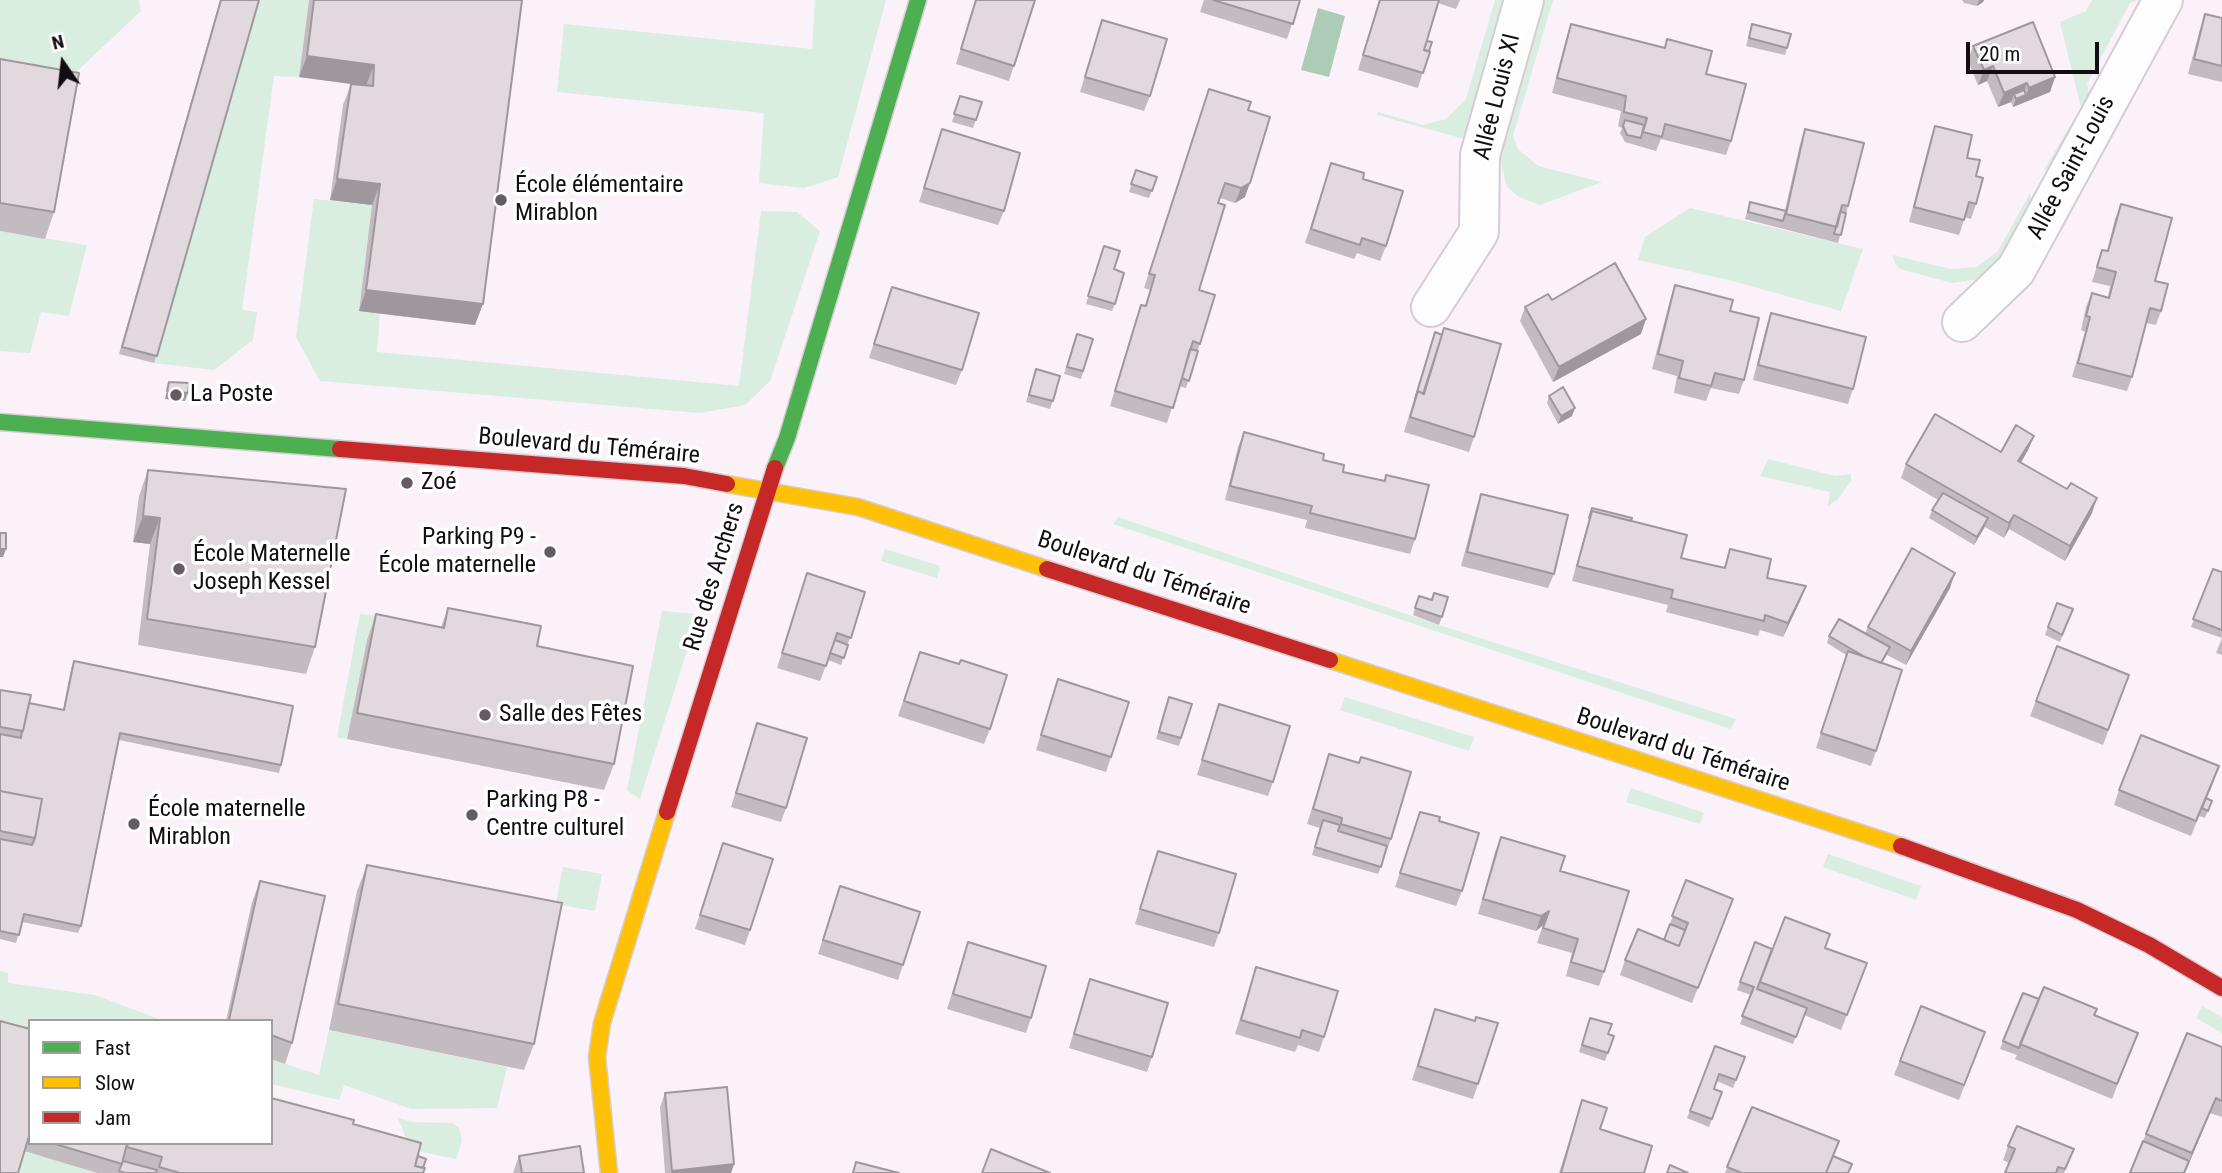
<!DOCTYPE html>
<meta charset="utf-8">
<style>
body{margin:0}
#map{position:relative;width:2222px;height:1173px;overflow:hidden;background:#fbf1f8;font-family:"Roboto Condensed",sans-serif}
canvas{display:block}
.legend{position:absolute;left:28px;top:1019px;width:245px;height:126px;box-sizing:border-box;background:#fff;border:2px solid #a19ea0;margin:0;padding:9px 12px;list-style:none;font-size:21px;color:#130c11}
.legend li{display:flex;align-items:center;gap:14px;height:35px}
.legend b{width:35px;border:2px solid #a19ea0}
.north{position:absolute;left:28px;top:28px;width:70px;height:70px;-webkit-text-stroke:5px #fff;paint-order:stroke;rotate:346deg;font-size:19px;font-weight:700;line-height:28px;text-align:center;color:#130c11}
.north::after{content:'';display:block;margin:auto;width:24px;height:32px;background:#130c11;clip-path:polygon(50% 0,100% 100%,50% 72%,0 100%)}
.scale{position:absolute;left:1966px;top:42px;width:133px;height:32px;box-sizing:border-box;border:4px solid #130c11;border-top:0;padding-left:9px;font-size:21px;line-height:24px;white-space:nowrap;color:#130c11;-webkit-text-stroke:5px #fff;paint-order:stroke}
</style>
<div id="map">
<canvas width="2222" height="1173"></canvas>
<ul class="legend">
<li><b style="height:9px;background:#4caf50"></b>Fast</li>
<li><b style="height:9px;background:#ffc107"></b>Slow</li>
<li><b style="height:9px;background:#c62828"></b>Jam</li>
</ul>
<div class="north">N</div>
<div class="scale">20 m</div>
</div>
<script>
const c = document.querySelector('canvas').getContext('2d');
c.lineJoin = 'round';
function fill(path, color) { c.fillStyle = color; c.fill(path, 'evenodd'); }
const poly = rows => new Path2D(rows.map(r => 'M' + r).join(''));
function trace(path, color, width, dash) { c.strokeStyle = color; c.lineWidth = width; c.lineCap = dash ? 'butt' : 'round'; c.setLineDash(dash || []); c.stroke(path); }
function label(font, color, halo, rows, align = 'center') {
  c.font = font + ' "Roboto Condensed",sans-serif'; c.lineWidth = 7; c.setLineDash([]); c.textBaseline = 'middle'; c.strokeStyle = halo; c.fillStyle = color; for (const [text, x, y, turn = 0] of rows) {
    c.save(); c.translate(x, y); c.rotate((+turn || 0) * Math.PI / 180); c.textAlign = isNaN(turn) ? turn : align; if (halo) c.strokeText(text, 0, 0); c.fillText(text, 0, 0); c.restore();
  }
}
fill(poly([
 [0,0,139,0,141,11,73,75,0,87],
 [258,0,309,0,299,77,274,76,242,310,257,312,253,340,214,370,154,363],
 [815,0,886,0,838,177,804,188,759,183,764,113,557,92,564,24,812,49],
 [1495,0,1505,0,1464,139,1377,115,1378,112,1423,125,1446,119,1466,99],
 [1544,0,1553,0,1513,136,1518,149,1538,166,1602,182,1540,205,1519,197,1507,187,1499,155,1502,131],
 [2092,0,2138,0,2130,3,2087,84,2092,105,2058,166,2044,170,2081,107,2060,22,2086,11],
 [2030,193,2034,210,1994,272,1978,279,1952,283,1900,269,1895,263,1892,255,1951,269,1977,267,1998,251],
 [314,199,372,205,359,310,380,313,377,352,739,386,761,211,797,212,820,231,770,381,745,405,700,413,320,381,296,337],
 [1690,208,1863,249,1841,311,1729,280,1638,260,1645,237],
 [0,231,87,245,69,316,41,312,30,353,0,351],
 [1768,459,1835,476,1851,474,1851,481,1838,499,1828,506,1830,492,1760,476],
 [1118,517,1439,625,1736,719,1731,729,1113,524],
 [885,549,940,566,937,578,881,561],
 [662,611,696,614,696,622,640,799,627,790],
 [360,614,398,618,396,631,367,640,347,739,337,737],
 [1345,697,1474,737,1469,751,1340,710],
 [1631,788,1704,813,1700,824,1626,802],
 [1828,854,1921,886,1916,900,1823,867],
 [563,867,602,874,595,911,556,904],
 [0,971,8,973,8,983,95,995,164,1021,30,1021,30,1045,0,1037],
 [2202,1006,2222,1017,2222,1033,2196,1018],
 [329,1030,507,1067,497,1108,411,1109,344,1085,339,1100,271,1084,271,1059,319,1075],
 [398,1118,411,1122,451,1123,459,1127,462,1141,456,1159,422,1152,408,1143],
 [23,1151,97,1173,17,1173]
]), '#d9ede0');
fill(poly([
 [1318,8,1345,16,1329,77,1301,70]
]), '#adccb8');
const street = poly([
 [1431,307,1479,232,1480,155,1524,0],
 [1962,322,2016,270,2163,0]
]);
const fast = poly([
 [0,422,340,449],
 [775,468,787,438,918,0]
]);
const slow = poly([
 [727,484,858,507,1047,569],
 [1330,660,1901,846],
 [609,1173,597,1057,602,1023,667,812]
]);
const jam = poly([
 [340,449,684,476,727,484],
 [1047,569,1330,660],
 [667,812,775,468],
 [1901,846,2077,910,2149,945,2222,988]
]);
trace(street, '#d5cdd3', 42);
trace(fast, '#d5cdd3', 19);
trace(slow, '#d5cdd3', 19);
trace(jam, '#d5cdd3', 19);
trace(street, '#fefdfe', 38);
trace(fast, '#4caf50', 16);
trace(slow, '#ffc107', 16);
trace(jam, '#c62828', 16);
fill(poly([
 [220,0,259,0,154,363,119,354],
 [309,0,522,0,475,325,359,311,372,205,330,200,343,105,351,84,360,85,299,77],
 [975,0,1035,0,1009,81,956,64],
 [1204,0,1300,0,1287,39,1200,12],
 [1379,0,1460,0,1456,9,1438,3,1427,41,1429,51,1418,88,1358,70],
 [1962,0,1984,0,1983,2,1977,6,1964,3],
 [2205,14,2222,18,2222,82,2188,74,2200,29],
 [1102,20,1150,96,1144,111,1080,92],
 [1571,24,1664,48,1667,39,1706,74,1731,141,1726,155,1661,139,1656,151,1625,142,1620,133,1622,128,1618,126,1621,111,1552,93,1566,39],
 [1752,24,1787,48,1785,55,1746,46],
 [1973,46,2055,77,2050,92,2013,107,2011,102,1998,107,1987,81,1978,85,1968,61],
 [0,59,54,212,45,239,0,231],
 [1209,89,1248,110,1245,197,1235,203,1220,198,1199,290,1215,295,1186,388,1179,386,1167,423,1110,406,1136,319,1141,305,1145,306,1150,290,1144,288],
 [960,96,982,102,973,128,952,122],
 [1935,126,1967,158,1976,176,1976,204,1971,219,1965,217,1959,235,1909,222,1930,140],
 [942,129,1004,211,998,225,919,202],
 [1805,129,1848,206,1838,243,1745,219,1750,202,1785,210,1800,144],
 [1331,163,1363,179,1386,246,1380,261,1357,253,1354,259,1305,243],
 [1136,170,1157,177,1149,198,1129,192],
 [2121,204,2155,281,2161,311,2156,325,2146,323,2132,377,2127,391,2072,377,2085,332,2081,330,2086,307,2092,293,2108,297,2110,286,2092,282,2102,250,2107,251,2115,219],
 [1101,253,1114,269,1115,304,1112,311,1086,304],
 [1675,285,1730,311,1744,380,1739,394,1711,388,1706,401,1674,393,1677,376,1652,369,1670,300],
 [892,287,962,370,956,385,869,358],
 [1552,300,1641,334,1553,382,1520,321,1525,307],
 [1771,313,1853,389,1848,404,1753,380,1766,328],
 [1093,339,1081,379,1064,374,1074,341],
 [1432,340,1474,437,1469,452,1404,432],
 [1036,369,1053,401,1050,409,1026,402],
 [1549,396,1572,416,1558,424,1547,403],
 [1244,432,1323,460,1343,472,1384,481,1386,475,1415,539,1410,554,1305,528,1307,520,1225,500,1238,447],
 [2034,436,2028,450,2021,463,2092,513,2065,561,2009,529,2004,538,1985,527,1974,545,1929,518,1932,510,1938,500,1901,478,1906,464,2001,452],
 [148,470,315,647,306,674,138,645,150,544,133,542,139,496],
 [1481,494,1554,574,1548,588,1461,566,1476,509],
 [1592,508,1631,521,1681,558,1724,568,1730,549,1767,578,1800,601,1783,637,1760,630,1758,636,1666,612,1668,605,1572,581],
 [2213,569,2222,572,2222,655,2216,653,2222,638,2191,627],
 [807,573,865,592,841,665,828,660,820,681,777,668],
 [1950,588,1906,665,1887,655,1882,663,1876,751,1871,766,1816,748,1846,655,1827,643,1829,636,1865,633,1868,627],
 [1434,593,1442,617,1439,625,1413,615,1419,596,1431,599],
 [2057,603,2073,609,2060,642,2045,635],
 [448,608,537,646,614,764,604,790,347,739,367,640,376,614,441,627],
 [2057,646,2129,675,2103,745,2030,716],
 [919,654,990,729,984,744,898,716],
 [74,661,281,765,279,773,119,740,81,926,78,933,22,922,16,943,0,939,0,690,29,703,63,710,71,669],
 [1058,679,1111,757,1106,772,1036,750],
 [1166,704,1192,704,1179,746,1156,739],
 [1219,704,1273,782,1268,796,1197,775],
 [757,723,786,808,781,822,731,807],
 [1329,754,1391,839,1378,874,1312,855,1320,828,1307,824],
 [2214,781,2207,798,2212,801,2205,818,2199,816,2191,836,2114,805,2119,790],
 [1420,812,1439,821,1462,891,1456,906,1395,887],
 [1501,837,1560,871,1604,972,1599,986,1566,976,1572,953,1537,943,1543,925,1536,931,1478,914,1495,852],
 [723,843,750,930,745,945,695,929],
 [1158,851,1219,933,1214,947,1135,924],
 [367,865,534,1044,524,1070,329,1030,357,891],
 [1686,880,1733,899,1692,1003,1620,975,1625,960,1664,940],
 [260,881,292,1043,285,1064,271,1059,271,1021,226,1021,252,902],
 [840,886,903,965,898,980,818,954],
 [968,942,1031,1018,1026,1033,947,1009],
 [1755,942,1772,949,1825,948,1867,963,1841,1030,1804,1015,1793,1044,1740,1024,1751,995,1737,990],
 [1256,967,1324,1037,1319,1052,1298,1045,1295,1052,1235,1034],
 [1090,979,1152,1057,1147,1072,1069,1048],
 [2039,999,2095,1015,2132,1048,2112,1099,2015,1059,2017,1055,2000,1049,2003,1041],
 [1921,1006,1985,1032,1959,1100,1894,1075],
 [1435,1009,1478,1084,1473,1099,1412,1080],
 [1590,1018,1608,1034,1614,1036,1605,1061,1579,1052],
 [30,1029,30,1143,271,1143,353,1124,418,1156,423,1168,423,1173,97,1173,24,1151],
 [2187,1033,2222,1047,2222,1117,2210,1113,2185,1173,2130,1173],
 [1715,1046,1745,1057,1733,1088,1717,1081,1714,1089,1722,1092,1709,1127,1687,1118],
 [665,1093,734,1164,731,1173,665,1173,660,1107],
 [1582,1100,1600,1129,1644,1173,1559,1173],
 [1752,1107,1833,1156,1849,1173,1725,1173],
 [2008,1146,2074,1149,2064,1173,2005,1173,2009,1163,2003,1160],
 [519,1156,584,1173,513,1173]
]), '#c2bbc0');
fill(poly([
 [1979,0,1984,0,1983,2,1977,6],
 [307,56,374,65,366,86,299,77],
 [1993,66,1987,81,1978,85,1984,70],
 [2055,77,2050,92,2013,107,2016,99,2014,94,2011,102,1998,107,2004,93,2027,83,2022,97,2026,95,2029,88],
 [337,179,380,184,372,205,330,200],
 [1250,183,1245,197,1235,203,1241,188],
 [366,290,483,304,475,325,359,311],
 [1646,319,1641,334,1553,382,1559,367],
 [167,391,188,393,185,401,165,399],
 [1575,408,1572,416,1558,424,1561,416],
 [2034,436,2028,450,2013,476,2018,461],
 [2097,498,2092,513,2065,561,2070,546],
 [2014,515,2009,529,2004,538,2009,523],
 [143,516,160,518,150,544,133,542],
 [1988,518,1985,526,1974,545,1977,537],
 [0,549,6,549,3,557,0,557],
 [1955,573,1950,588,1906,665,1911,651],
 [1806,586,1800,601,1783,637,1788,623],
 [1549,911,1543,925,1536,931,1541,916],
 [2216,1098,2210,1113,2187,1168,2192,1153],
 [734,1164,731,1173,671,1173,672,1171]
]), '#9e989c');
const building = poly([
 [221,0,259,0,157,356,122,347,221,0],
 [314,0,522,0,483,304,366,290,380,184,337,179,351,84,373,86,374,65,307,56,314,0],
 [976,0,1035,0,1014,66,961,49,976,0],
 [1213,0,1300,0,1293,24,1213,0],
 [1380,0,1439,0,1424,50,1430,52,1423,73,1363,55,1380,0],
 [2205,14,2222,18,2222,66,2194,59,2205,14],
 [1102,20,1167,39,1150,96,1085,77,1102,20],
 [2033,22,2055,77,2029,88,2027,83,2004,93,1993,66,1984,70,1973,46,2033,22],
 [1571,24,1665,48,1667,39,1712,51,1706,74,1746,84,1731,141,1665,124,1662,137,1643,132,1647,118,1624,112,1626,96,1557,78,1571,24],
 [1752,24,1791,34,1787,48,1749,38,1752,24],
 [1427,41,1432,42,1429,51,1424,50,1427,41],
 [0,59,79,73,54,212,0,203,0,59],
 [1209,89,1251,102,1248,110,1270,117,1250,183,1241,188,1225,183,1218,203,1225,205,1199,290,1215,295,1200,344,1193,341,1173,408,1115,391,1141,305,1146,306,1155,275,1149,274,1209,89],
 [2024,90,2026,95,2016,99,2014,94,2024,90],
 [960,96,982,102,976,120,954,114,960,96],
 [1625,120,1644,125,1641,138,1627,135,1623,126,1625,120],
 [1935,126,1972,135,1967,158,1980,160,1976,176,1983,178,1976,204,1969,202,1964,220,1914,207,1935,126],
 [942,129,1020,153,1004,211,924,188,942,129],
 [1805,129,1864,143,1848,206,1842,205,1837,227,1786,214,1805,129],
 [1331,163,1364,173,1363,179,1403,191,1386,246,1362,238,1360,245,1311,229,1331,163],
 [1136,170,1157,177,1152,191,1131,184,1136,170],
 [1750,202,1786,211,1783,221,1748,212,1750,202],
 [2121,204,2172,218,2155,281,2168,284,2161,311,2150,308,2132,377,2078,363,2090,317,2086,316,2092,293,2109,298,2116,272,2097,267,2102,250,2108,251,2121,204],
 [1840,212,1846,213,1841,235,1834,234,1840,212],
 [1104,246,1120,251,1114,269,1124,273,1115,304,1088,296,1104,246],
 [1615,263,1646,319,1559,367,1525,307,1548,294,1552,300,1615,263],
 [1675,285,1733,300,1730,311,1759,318,1744,380,1715,373,1711,386,1679,378,1683,361,1658,354,1675,285],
 [892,287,979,313,962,370,874,344,892,287],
 [1771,313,1866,337,1853,389,1758,365,1771,313],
 [1444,328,1501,344,1474,437,1410,417,1418,391,1424,394,1444,328],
 [1435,332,1442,335,1423,394,1418,391,1415,399,1435,332],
 [1077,334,1093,339,1083,371,1067,367,1077,334],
 [1190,349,1198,351,1189,381,1182,378,1190,349],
 [1036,369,1060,376,1053,401,1029,395,1036,369],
 [169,382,189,383,188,393,167,391,169,382],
 [1563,387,1575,408,1561,416,1549,396,1563,387],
 [1935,414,2001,452,2016,425,2034,436,2018,461,2067,489,2071,483,2097,498,2070,546,2014,515,2009,523,1906,464,1935,414],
 [1244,432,1324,454,1323,460,1344,465,1343,472,1385,481,1386,475,1429,485,1415,539,1310,513,1312,506,1230,486,1244,432],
 [148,470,346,489,315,647,147,619,160,518,143,516,148,470],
 [1943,493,1988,518,1977,537,1932,510,1943,493],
 [1481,494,1568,515,1554,574,1467,552,1481,494],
 [1592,508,1632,518,1631,521,1592,511,1589,518,1592,508],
 [1592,511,1687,535,1681,558,1725,568,1730,549,1771,559,1767,578,1806,586,1788,623,1765,615,1764,621,1671,598,1673,590,1577,566,1592,511],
 [0,533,6,533,6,549,0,549,0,533],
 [1912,548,1955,573,1911,651,1868,627,1912,548],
 [2213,569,2222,572,2222,630,2193,619,2213,569],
 [807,573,865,592,851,638,837,633,826,666,782,653,807,573],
 [1434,593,1448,597,1442,617,1415,608,1419,596,1432,600,1434,593],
 [2057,603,2073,609,2062,635,2048,627,2057,603],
 [448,608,541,626,537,646,633,666,614,764,357,713,376,614,444,628,448,608],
 [1839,619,1890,647,1881,663,1865,657,1829,636,1839,619],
 [835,640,848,645,844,658,830,653,835,640],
 [2057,646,2129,675,2108,730,2036,701,2057,646],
 [1848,651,1902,670,1876,751,1821,733,1848,651],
 [920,652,959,664,961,660,1007,675,990,729,904,701,920,652],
 [74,661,293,706,281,765,120,733,81,926,24,914,19,935,0,931,0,839,32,845,35,838,42,799,0,791,0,734,21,738,22,731,23,731,29,703,64,710,74,661],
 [1058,679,1129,702,1111,757,1041,735,1058,679],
 [0,690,31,695,23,731,0,727,0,690],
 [1169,697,1192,704,1181,738,1159,732,1169,697],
 [1219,704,1290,726,1273,782,1202,760,1219,704],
 [757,723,807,738,786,808,736,793,757,723],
 [2141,735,2219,766,2196,821,2119,790,2141,735],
 [1329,754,1359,763,1361,757,1411,772,1391,839,1341,824,1342,818,1313,809,1329,754],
 [0,791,42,799,35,838,0,831,0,791],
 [2206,798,2212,801,2208,811,2202,808,2206,798],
 [1420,812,1440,817,1439,821,1479,833,1462,891,1400,873,1420,812],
 [1323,820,1340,825,1338,831,1387,846,1381,867,1315,847,1323,820],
 [1501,837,1565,856,1560,871,1629,891,1604,972,1571,962,1578,939,1543,928,1549,911,1541,916,1483,899,1501,837],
 [723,843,773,859,750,930,700,915,723,843],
 [1158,851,1236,874,1219,933,1140,909,1158,851],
 [367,865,562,903,534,1044,338,1004,367,865],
 [1686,880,1733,899,1698,988,1625,960,1638,929,1679,946,1688,923,1672,916,1686,880],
 [260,881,325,896,292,1043,271,1035,271,1021,229,1020,260,881],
 [840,886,920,912,903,965,823,940,840,886],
 [1785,917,1830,934,1825,948,1867,963,1847,1015,1760,982,1785,917],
 [1670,924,1685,930,1679,946,1664,940,1670,924],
 [968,942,1046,966,1031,1018,953,994,968,942],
 [1755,942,1772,949,1757,989,1807,1008,1796,1037,1742,1016,1754,987,1740,982,1755,942],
 [1256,967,1338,991,1324,1037,1302,1030,1300,1038,1241,1020,1256,967],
 [1090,979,1168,1003,1152,1057,1074,1034,1090,979],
 [2044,987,2097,1009,2094,1015,2138,1033,2117,1084,2020,1044,2044,987],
 [2023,993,2039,999,2019,1048,2003,1041,2023,993],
 [1921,1006,1985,1032,1964,1085,1900,1061,1921,1006],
 [1435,1009,1475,1021,1476,1017,1498,1023,1478,1084,1418,1066,1435,1009],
 [1590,1018,1612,1024,1608,1034,1614,1036,1608,1053,1582,1045,1590,1018],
 [0,1021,30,1029,30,1137,29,1136,18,1173,0,1173,0,1021],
 [2187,1033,2222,1047,2222,1101,2216,1098,2192,1153,2146,1134,2187,1033],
 [1715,1046,1745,1057,1736,1080,1719,1074,1714,1089,1722,1092,1712,1119,1690,1111,1715,1046],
 [727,1087,734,1164,672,1171,665,1093,727,1087],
 [271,1098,354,1120,353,1124,421,1143,415,1166,425,1168,423,1173,180,1173,159,1167,162,1157,127,1147,128,1143,271,1143,271,1098],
 [1582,1100,1607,1108,1600,1129,1652,1146,1644,1173,1561,1173,1582,1100],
 [1752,1107,1839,1141,1826,1173,1742,1173,1727,1167,1752,1107],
 [2017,1126,2074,1149,2065,1169,2058,1167,2056,1173,2005,1173,2015,1149,2008,1146,2017,1126],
 [2143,1141,2189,1161,2184,1173,2130,1173,2143,1141],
 [52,1143,127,1143,122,1164,52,1143],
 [580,1146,584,1173,522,1173,519,1156,580,1146],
 [991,1149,1050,1173,982,1173,991,1149],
 [418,1156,426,1159,423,1168,415,1166,418,1156],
 [1833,1156,1852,1164,1848,1173,1826,1173,1833,1156],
 [123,1161,157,1170,156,1173,125,1173,119,1171,123,1161],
 [856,1162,899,1173,853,1173,856,1162],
 [1670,1165,1688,1173,1667,1173,1670,1165]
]);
fill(building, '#e2d9df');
trace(building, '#9e989c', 2);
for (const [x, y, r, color] of [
 [501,200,7,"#645c62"],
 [176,395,7,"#645c62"],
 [407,483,7,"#645c62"],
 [550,552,7,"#645c62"],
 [179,569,7,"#645c62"],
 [485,715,7,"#645c62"],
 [472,815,7,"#645c62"],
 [134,824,7,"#645c62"]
]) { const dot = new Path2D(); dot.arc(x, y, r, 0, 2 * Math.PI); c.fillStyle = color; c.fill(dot); trace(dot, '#fff', 2.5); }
label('24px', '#130c11', '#fff', [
 ["Allée Louis XI",1498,97,-76],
 ["Allée Saint-Louis",2072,168,-62],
 ["Boulevard du Téméraire",589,447,5],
 ["Boulevard du Téméraire",1144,574,18],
 ["Rue des Archers",715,577,-73],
 ["Boulevard du Téméraire",1683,751,18]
]);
label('24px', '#130c11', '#fff', [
 ["École élémentaire",515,186],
 ["Mirablon",515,214],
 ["La Poste",190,395],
 ["Zoé",421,483],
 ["Parking P9 -",536,538,"right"],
 ["École maternelle",536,566,"right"],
 ["École Maternelle",193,555],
 ["Joseph Kessel",193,583],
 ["Salle des Fêtes",499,715],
 ["Parking P8 -",486,801],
 ["Centre culturel",486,829],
 ["École maternelle",148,810],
 ["Mirablon",148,838]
], 'left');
</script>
